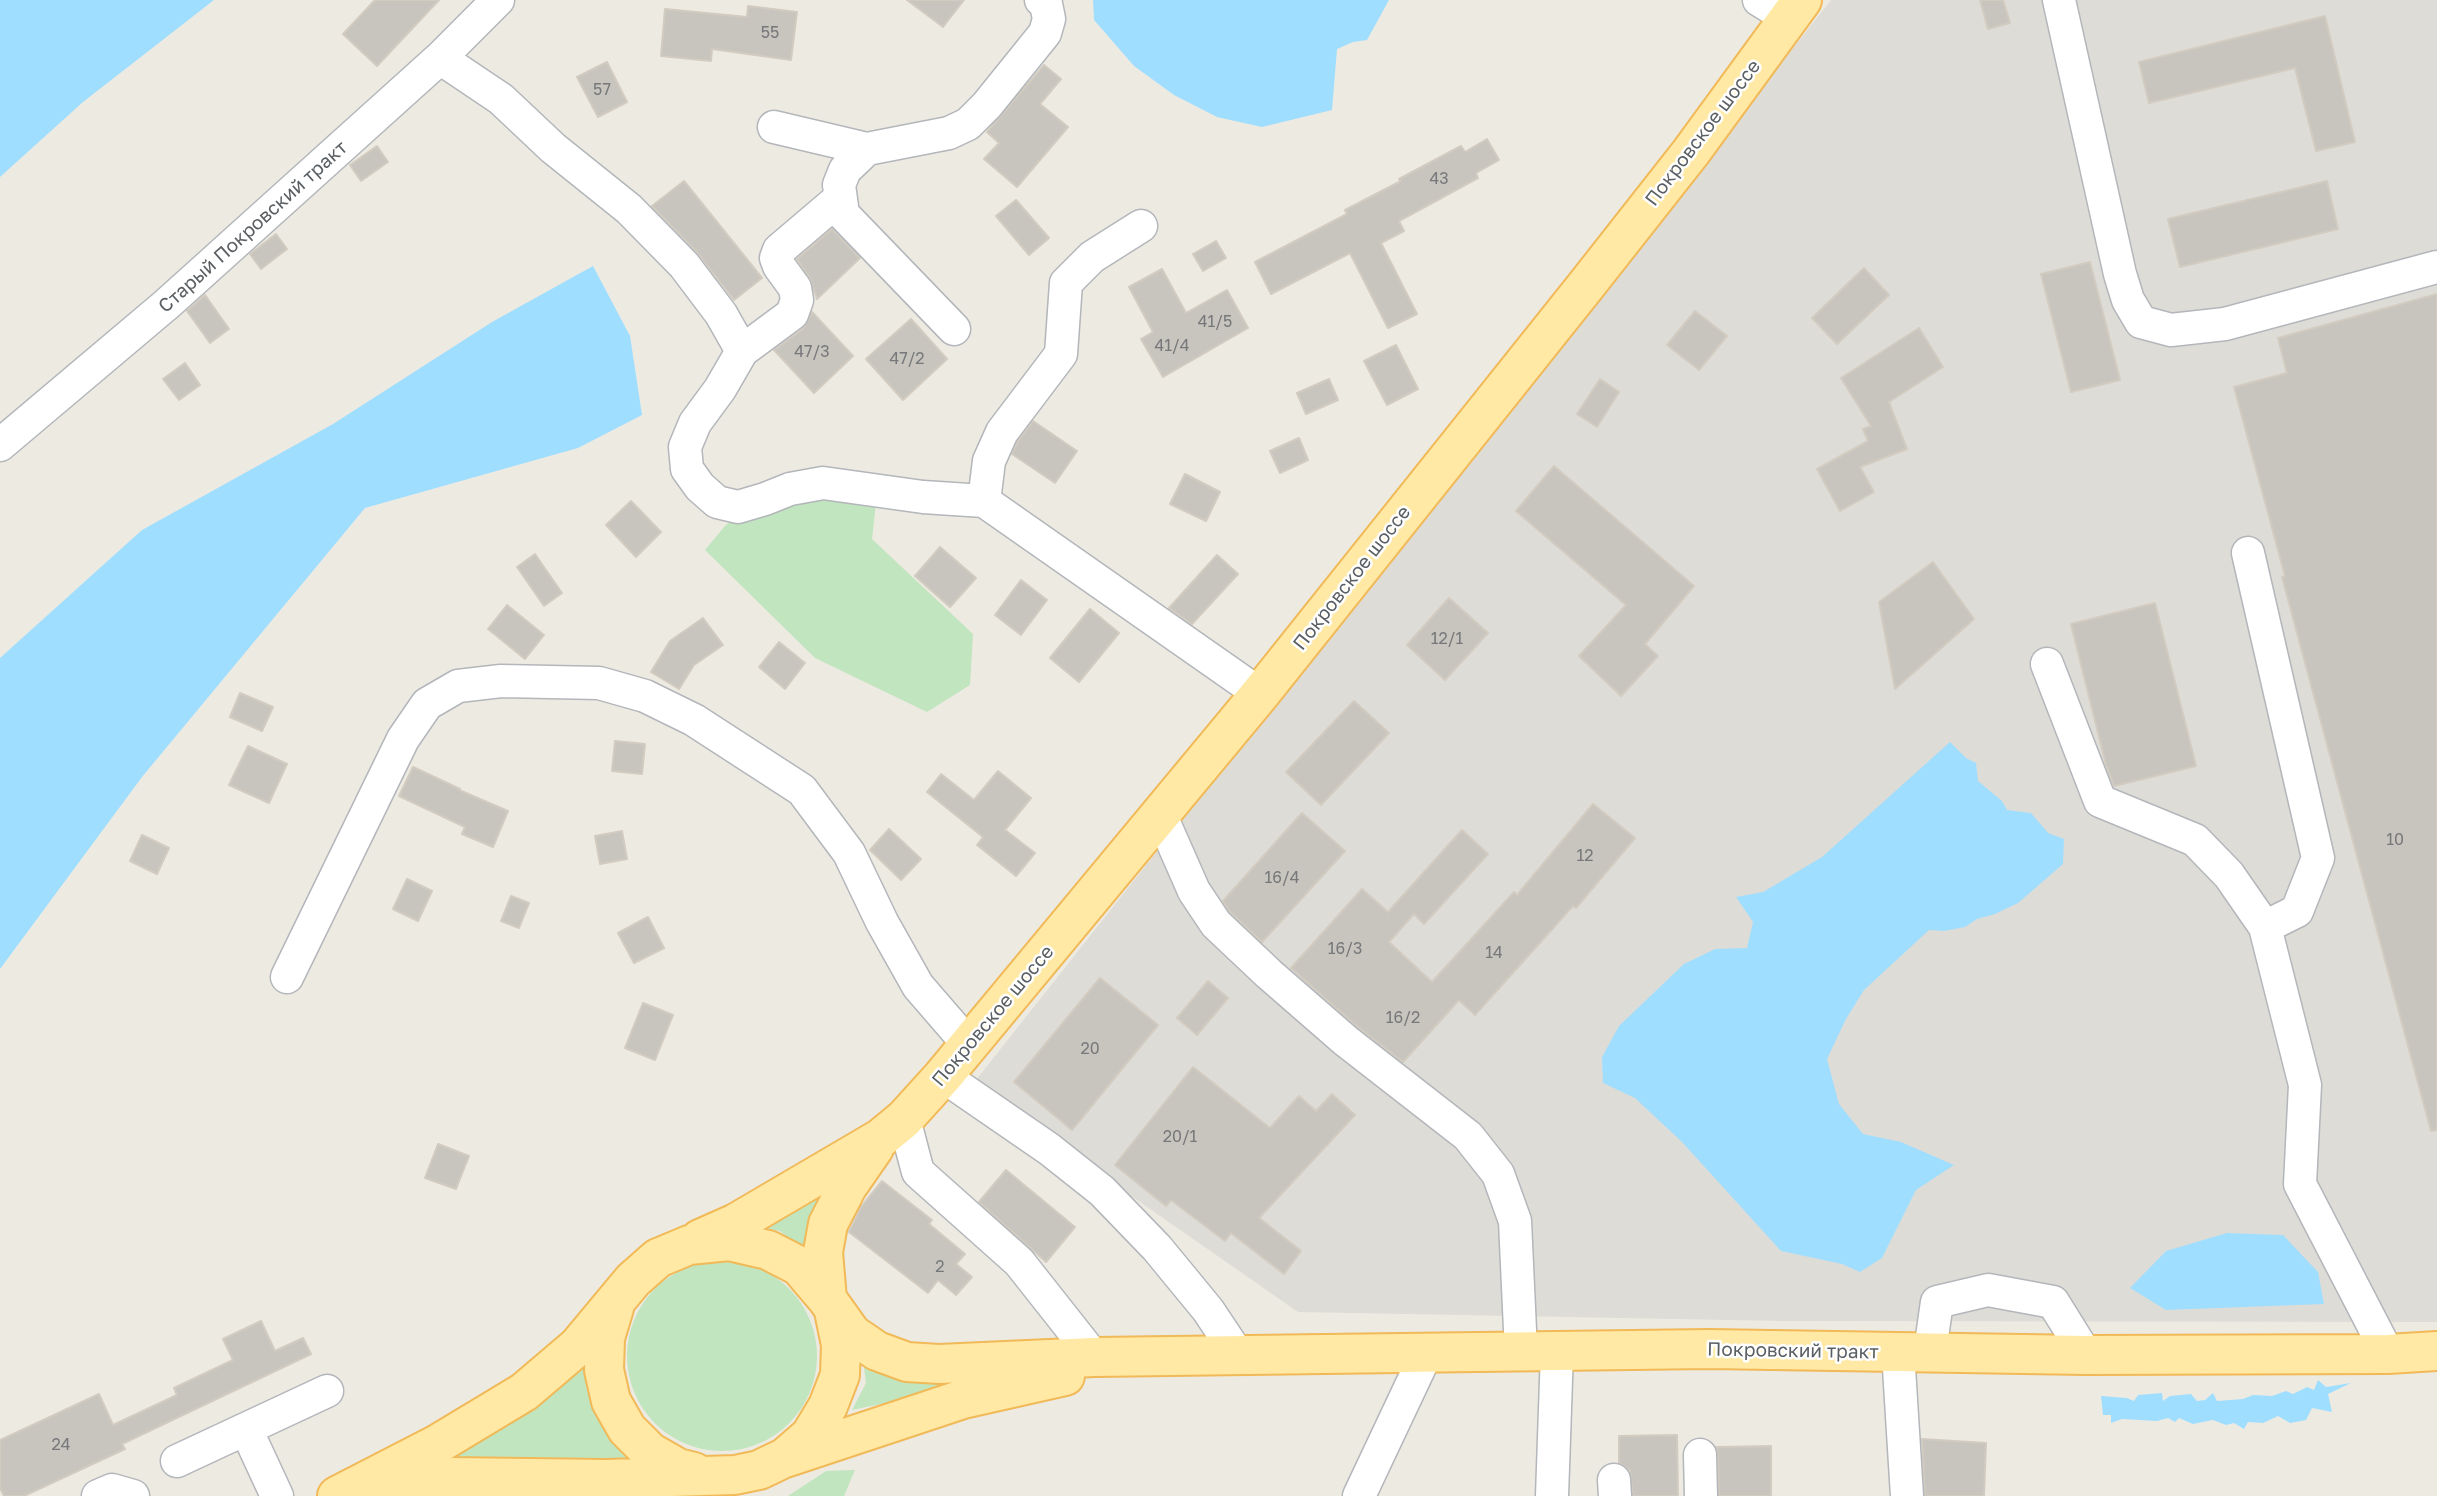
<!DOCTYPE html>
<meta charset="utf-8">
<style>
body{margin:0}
canvas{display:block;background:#edeae2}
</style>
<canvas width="2437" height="1496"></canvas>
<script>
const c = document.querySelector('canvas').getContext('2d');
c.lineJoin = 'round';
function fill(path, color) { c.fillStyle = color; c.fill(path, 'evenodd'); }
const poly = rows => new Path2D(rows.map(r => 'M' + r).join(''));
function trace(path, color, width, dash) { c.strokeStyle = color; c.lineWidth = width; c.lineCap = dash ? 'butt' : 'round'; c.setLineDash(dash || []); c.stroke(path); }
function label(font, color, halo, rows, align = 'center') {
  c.font = font + ' "Golos Text",sans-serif'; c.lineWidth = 5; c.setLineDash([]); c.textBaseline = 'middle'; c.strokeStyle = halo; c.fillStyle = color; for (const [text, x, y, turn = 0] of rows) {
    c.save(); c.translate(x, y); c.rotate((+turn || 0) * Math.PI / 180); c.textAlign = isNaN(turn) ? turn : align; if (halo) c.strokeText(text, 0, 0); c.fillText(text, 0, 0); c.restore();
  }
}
fill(poly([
 [1831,0,2437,0,2437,1322,1784,1321,1298,1312,972,1085]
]), '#dedcd7');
fill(poly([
 [770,488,876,504,872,539,973,634,970,685,927,712,815,658,705,550,725,526],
 [845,1163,809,1255,780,1231,746,1224],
 '627 1356a95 95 0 1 1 190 0a95 95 0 1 1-190 0Z',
 [591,1335,651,1464,415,1470],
 [863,1359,1016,1376,852,1410,866,1383],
 [855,1470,844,1496,788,1496,826,1471]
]), '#c1e5be');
fill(poly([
 [0,0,214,0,83,102,0,177],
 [1093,0,1389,0,1367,40,1353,42,1337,49,1332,110,1262,127,1217,117,1174,95,1134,66,1094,20],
 [593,266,630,336,642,415,578,448,365,508,142,777,0,969,0,658,142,530,333,424,492,322],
 [1950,742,1966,758,1976,763,1978,781,2002,801,2007,810,2031,813,2048,833,2064,839,2063,864,2018,903,1995,914,1977,919,1965,927,1944,931,1929,930,1864,990,1846,1019,1827,1059,1839,1104,1863,1134,1901,1142,1954,1165,1916,1190,1882,1258,1860,1272,1842,1264,1781,1251,1682,1142,1635,1098,1603,1083,1602,1057,1619,1026,1684,964,1715,949,1747,948,1753,922,1736,897,1763,892,1822,857],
 [2227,1233,2283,1235,2318,1272,2324,1304,2166,1310,2130,1288,2166,1251],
 [2318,1380,2326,1387,2351,1383,2328,1394,2332,1412,2312,1408,2306,1420,2290,1423,2278,1416,2263,1423,2248,1422,2244,1429,2234,1423,2226,1425,2213,1420,2193,1424,2179,1418,2175,1422,2168,1418,2157,1421,2122,1419,2111,1423,2111,1415,2103,1415,2101,1396,2127,1398,2134,1401,2138,1395,2162,1393,2163,1401,2170,1396,2191,1394,2197,1401,2205,1400,2213,1393,2217,1401,2243,1399,2253,1395,2272,1396,2286,1391,2293,1394,2307,1387,2314,1390]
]), '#a0deff');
const building = poly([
 [375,0,439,0,377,66,343,34,375,0],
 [907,0,964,0,943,27,907,0],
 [1980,0,2003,0,2010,23,1988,29,1980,0],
 [748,6,797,12,791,60,712,49,711,61,661,56,665,9,747,17,748,6],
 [2325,16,2355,142,2316,151,2295,68,2149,103,2139,62,2325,16],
 [607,62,627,102,598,117,577,77,607,62],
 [1044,65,1061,79,1040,104,1068,127,1017,187,984,159,999,143,987,132,1044,65],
 [1487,139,1499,160,1476,173,1478,178,1399,221,1404,231,1381,243,1417,314,1388,328,1350,253,1271,294,1255,262,1347,214,1345,210,1401,181,1399,179,1461,146,1465,152,1487,139],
 [377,146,388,162,361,181,350,165,377,146],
 [684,181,762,278,734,300,697,252,652,206,684,181],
 [2327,181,2338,229,2180,267,2168,219,2327,181],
 [1016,200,1049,238,1029,255,996,216,1016,200],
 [832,229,860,258,817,299,810,278,797,259,832,229],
 [276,234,287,249,261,269,250,254,276,234],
 [1216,241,1226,258,1203,271,1193,254,1216,241],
 [2090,262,2120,380,2071,392,2041,274,2090,262],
 [1864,268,1889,295,1837,344,1812,318,1864,268],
 [1162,269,1186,313,1227,290,1248,328,1163,377,1141,339,1153,332,1129,287,1162,269],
 [2437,294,2437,1130,2431,1131,2282,577,2285,576,2234,387,2287,373,2278,338,2437,294],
 [205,295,229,329,210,343,187,311,205,295],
 [1695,311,1727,336,1699,370,1667,345,1695,311],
 [812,312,853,356,814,393,774,350,803,329,812,312],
 [911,319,947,359,903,400,866,359,911,319],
 [1919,328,1943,367,1889,402,1907,449,1860,467,1874,492,1840,511,1817,469,1868,441,1863,429,1871,426,1841,378,1919,328],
 [1396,345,1418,389,1387,405,1364,361,1396,345],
 [185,363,200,385,179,400,163,379,185,363],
 [1329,379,1338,400,1306,414,1297,393,1329,379],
 [1600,379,1619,392,1597,427,1577,414,1600,379],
 [1033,421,1077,451,1055,483,1012,454,1018,441,1033,421],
 [1299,438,1308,460,1280,473,1270,451,1299,438],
 [1554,466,1694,586,1645,644,1658,656,1621,696,1579,656,1626,605,1516,511,1554,466],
 [1185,474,1220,492,1206,521,1170,504,1185,474],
 [631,501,661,532,636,557,606,525,631,501],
 [940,547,976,578,950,607,915,576,940,547],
 [535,554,562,593,544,606,517,567,535,554],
 [1217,555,1238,574,1192,624,1169,608,1217,555],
 [1933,562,1974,619,1895,689,1879,602,1933,562],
 [1021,580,1047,600,1021,635,995,615,1021,580],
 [1449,598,1488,633,1445,680,1407,645,1449,598],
 [2155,603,2196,766,2114,786,2106,765,2071,624,2155,603],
 [507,605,544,635,525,659,488,629,507,605],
 [1090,609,1119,633,1079,682,1050,658,1090,609],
 [703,618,723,645,694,665,679,689,651,672,670,641,703,618],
 [779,642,805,663,785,689,759,667,779,642],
 [240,693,273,707,262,731,230,717,240,693],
 [1354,701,1389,733,1321,805,1286,772,1354,701],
 [615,741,645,744,642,774,612,771,615,741],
 [248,746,287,764,269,803,229,785,248,746],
 [413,767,460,789,459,790,508,811,493,847,462,834,465,827,399,796,413,767],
 [998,771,1031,798,1005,830,1035,853,1016,876,977,845,983,837,927,792,941,774,974,800,998,771],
 [1593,804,1635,838,1576,908,1573,906,1475,1015,1459,1000,1403,1062,1358,1027,1291,968,1362,889,1388,912,1462,830,1488,854,1424,924,1414,914,1389,942,1432,982,1514,892,1517,895,1593,804],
 [1302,813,1345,851,1262,942,1230,912,1223,901,1302,813],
 [889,829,921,859,901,880,870,850,889,829],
 [622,831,627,859,600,864,595,836,622,831],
 [142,835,169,848,157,874,130,861,142,835],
 [407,879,432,891,418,921,393,909,407,879],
 [511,896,529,903,519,928,501,921,511,896],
 [648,917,664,948,634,963,618,933,648,917],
 [1100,978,1158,1025,1072,1130,1014,1082,1100,978],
 [1208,981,1228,998,1197,1035,1177,1018,1208,981],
 [643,1003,673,1015,655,1060,625,1048,643,1003],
 [1193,1067,1270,1128,1299,1096,1316,1111,1332,1094,1355,1115,1259,1218,1301,1251,1284,1274,1231,1233,1225,1241,1171,1200,1166,1206,1115,1165,1193,1067],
 [438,1144,469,1156,456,1189,425,1178,438,1144],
 [1006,1170,1075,1227,1046,1262,979,1202,1006,1170],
 [882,1181,932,1220,929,1224,965,1254,956,1264,972,1277,956,1295,938,1280,928,1293,849,1232,861,1207,882,1181],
 [261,1321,275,1351,303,1338,311,1354,122,1444,125,1449,24,1496,4,1496,0,1488,0,1440,99,1394,113,1425,177,1395,174,1388,233,1360,223,1339,261,1321],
 [1677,1435,1678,1496,1633,1496,1630,1470,1619,1463,1619,1436,1677,1435],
 [1922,1439,1986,1443,1984,1496,1925,1496,1922,1439],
 [1771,1446,1771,1496,1719,1496,1718,1455,1716,1447,1771,1446]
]);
fill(building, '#c8c5bf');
trace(building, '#d2cbc0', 2);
const minor = poly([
 [1759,0,1788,18],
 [2059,0,2120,274,2128,300,2141,322,2171,330,2225,324,2437,267],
 [440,58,501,99,553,148,629,209,684,265,721,314,742,351,720,389,695,423,685,447,687,469,700,487,717,502,738,507,765,499,790,489,823,483,923,497,984,501,1260,694],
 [774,127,867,149,949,133,968,124,987,105,1045,33,1049,19,1046,4,1041,0],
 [867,149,845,170,839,185,843,214,954,329],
 [742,351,792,314,797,300,795,288,779,266,776,258,779,250,839,199],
 [0,445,167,304,440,58,498,0],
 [984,501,989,461,1002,432,1061,354,1066,283,1092,257,1141,226],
 [2248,553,2318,858,2297,911,2265,927,2305,1085,2300,1184,2388,1354],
 [2047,664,2100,801,2195,840,2229,875,2265,927],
 [1161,816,1194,891,1216,924,1269,974,1346,1041,1468,1136,1498,1174,1515,1221,1521,1352],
 [287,977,403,739,427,704,458,686,501,681,599,683,645,696,694,720,802,790,849,853,882,922,918,986,969,1045],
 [943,1076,1049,1149,1102,1191,1157,1248,1208,1310,1238,1355],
 [904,1119,918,1172,1019,1262,1094,1357],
 [1930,1351,1937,1302,1988,1290,2053,1302,2086,1355],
 [1898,1352,1907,1496],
 [246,1429,277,1496],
 [1700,1455,1701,1496],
 [177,1461,327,1391],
 [1614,1480,1615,1496],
 [98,1496,112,1490,133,1496],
 [1359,1496,1426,1354],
 [1552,1496,1557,1351]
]);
const major = poly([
 [700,1239,736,1223,881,1138,904,1119,943,1076,1260,694,1588,283,1691,152,1802,0],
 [827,1299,823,1252,828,1224,847,1187,874,1148],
 [614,1308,605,1338,604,1370,611,1401,627,1429,650,1452,678,1468,694,1472],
 [788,1455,810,1436,828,1406,840,1375,841,1345,834,1311],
 [375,1488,451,1477,607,1479,735,1475,759,1470,782,1459,963,1399,1065,1376],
 [337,1496,436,1445,524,1392,578,1346,633,1280,658,1258,689,1245,729,1241,768,1250,799,1266,827,1299,852,1334,877,1351,907,1362,939,1364,1094,1357,1709,1349,2086,1355,2388,1354,2437,1351]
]);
trace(minor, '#b3b6ba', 35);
trace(major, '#f1b957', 42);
trace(minor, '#fff', 32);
trace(major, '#ffe9a5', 38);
label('16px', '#76787a', null, [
 ["55",770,33],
 ["57",602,90],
 ["43",1439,179],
 ["41/5",1215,322],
 ["41/4",1172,346],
 ["47/3",812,352],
 ["47/2",907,359],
 ["12/1",1447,639],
 ["10",2395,840],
 ["12",1585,856],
 ["16/4",1282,878],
 ["16/3",1345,949],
 ["14",1494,953],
 ["16/2",1403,1018],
 ["20",1090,1049],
 ["20/1",1180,1137],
 ["2",940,1267],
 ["24",61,1445]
]);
label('19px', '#5a5f63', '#fff', [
 ["Покровское шоссе",1703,133,-53],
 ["Старый Покровский тракт",253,227,-42],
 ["Покровское шоссе",1352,578,-52],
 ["Покровское шоссе",993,1016,-50],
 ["Покровский тракт",1793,1351,1]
]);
</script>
